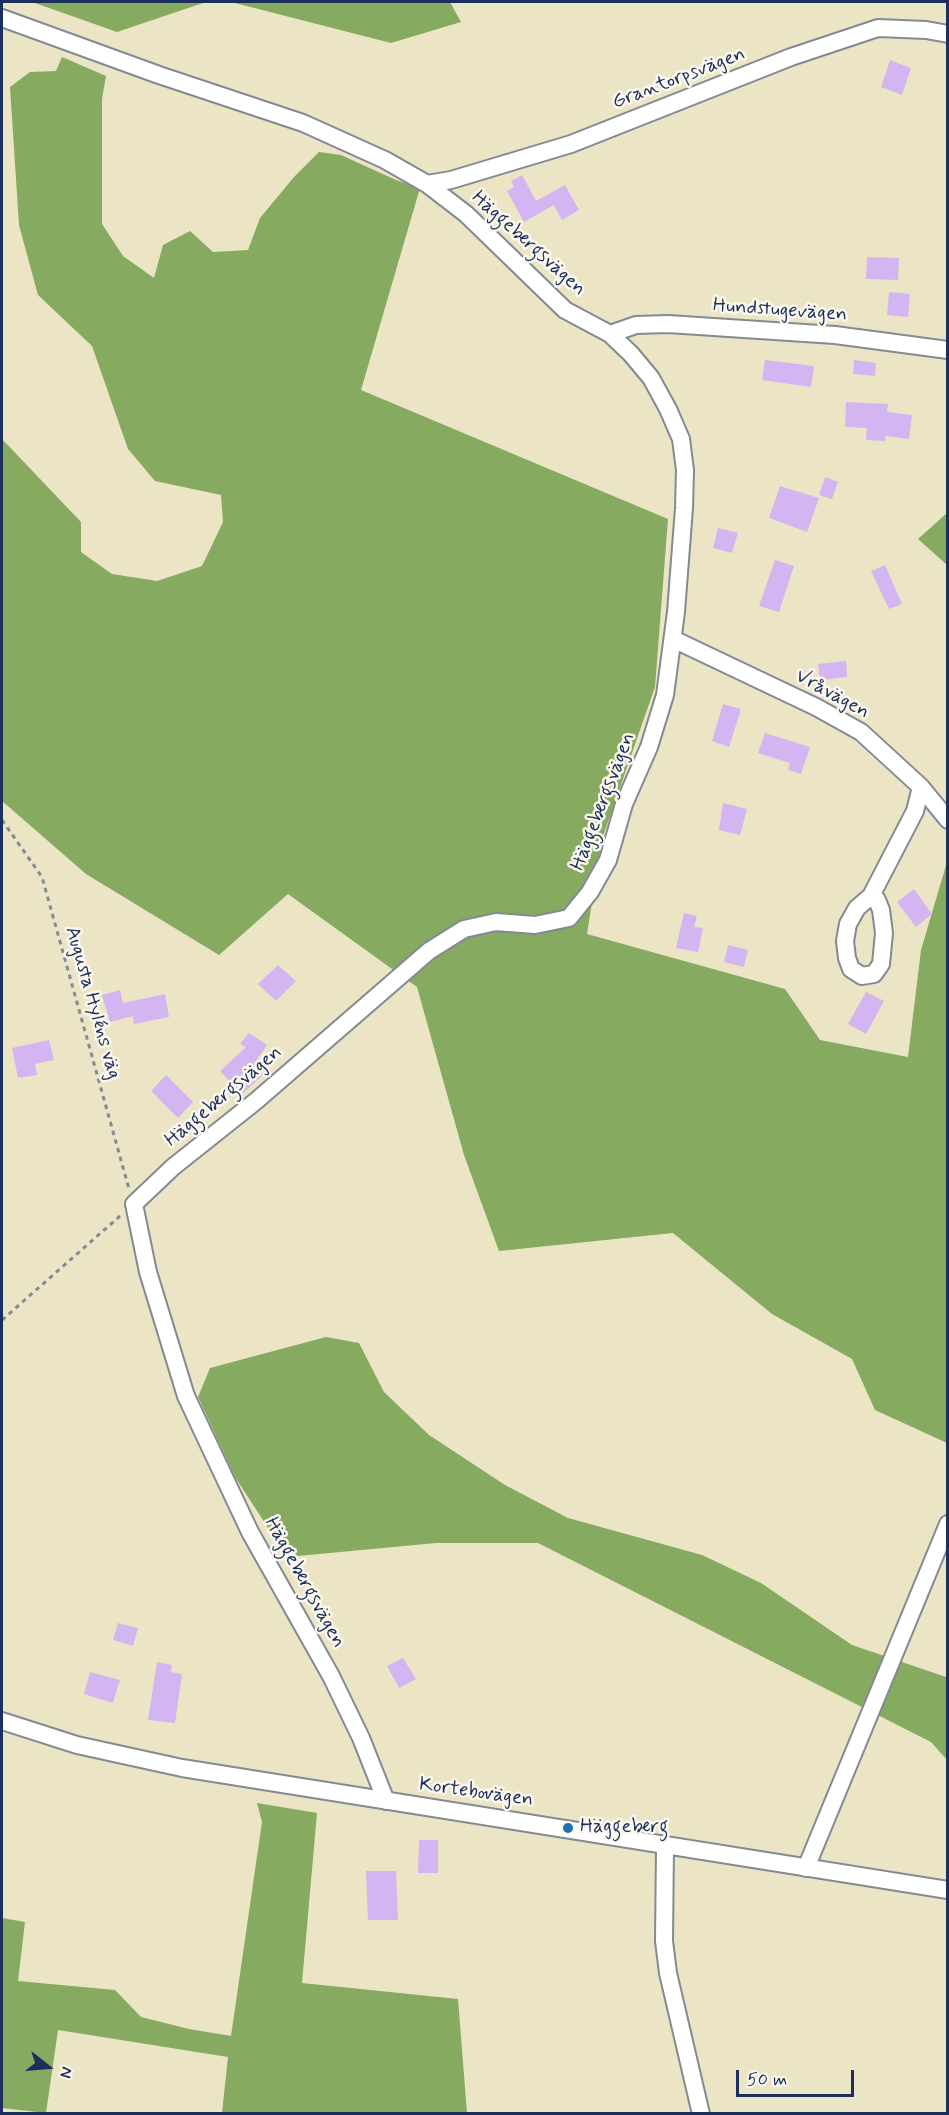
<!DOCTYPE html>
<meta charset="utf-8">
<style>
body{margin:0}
#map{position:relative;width:949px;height:2115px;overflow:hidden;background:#ebe5c6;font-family:Mynerve,sans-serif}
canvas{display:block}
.frame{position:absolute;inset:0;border:3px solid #1b2f5e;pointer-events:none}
.north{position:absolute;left:18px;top:2037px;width:60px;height:60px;-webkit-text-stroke:4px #fbf7ec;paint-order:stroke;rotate:107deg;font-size:16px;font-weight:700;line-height:24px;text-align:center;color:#1b2f5e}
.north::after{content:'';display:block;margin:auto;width:21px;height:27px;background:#1b2f5e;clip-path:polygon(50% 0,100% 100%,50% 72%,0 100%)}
.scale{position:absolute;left:736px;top:2070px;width:118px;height:27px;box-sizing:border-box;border:3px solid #1b2f5e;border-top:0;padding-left:8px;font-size:18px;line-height:21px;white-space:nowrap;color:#1b2f5e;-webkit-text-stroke:4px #fbf7ec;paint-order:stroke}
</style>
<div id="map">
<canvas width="949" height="2115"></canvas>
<div class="frame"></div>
<div class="north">N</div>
<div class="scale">50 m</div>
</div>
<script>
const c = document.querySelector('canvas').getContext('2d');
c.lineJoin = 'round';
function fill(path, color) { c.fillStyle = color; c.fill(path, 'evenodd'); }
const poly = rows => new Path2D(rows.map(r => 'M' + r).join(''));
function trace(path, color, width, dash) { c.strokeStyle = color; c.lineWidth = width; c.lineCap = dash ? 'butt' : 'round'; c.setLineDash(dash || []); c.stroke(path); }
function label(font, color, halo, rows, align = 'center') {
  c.font = font + ' Mynerve,sans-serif'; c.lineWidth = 5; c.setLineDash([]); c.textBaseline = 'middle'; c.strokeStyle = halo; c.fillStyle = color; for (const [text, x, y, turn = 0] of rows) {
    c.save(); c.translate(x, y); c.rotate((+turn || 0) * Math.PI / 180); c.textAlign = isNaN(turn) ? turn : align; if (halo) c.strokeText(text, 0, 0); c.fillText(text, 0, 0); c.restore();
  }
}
fill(poly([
 [32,2,206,2,117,32],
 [231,2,450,2,461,22,391,43],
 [62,57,106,76,102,99,102,224,123,256,154,278,163,245,190,231,213,252,248,250,260,218,294,177,319,152,341,155,396,180,420,188,361,390,668,519,655,687,602,839,587,934,785,989,820,1040,908,1057,921,950,947,862,947,1443,875,1410,852,1359,772,1314,673,1233,499,1251,464,1155,417,987,288,894,219,955,86,874,2,801,2,439,81,522,81,552,112,574,157,581,202,566,223,522,221,495,155,481,128,449,92,346,38,295,19,225,10,87,30,72,56,71],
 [947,513,947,565,918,539],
 [326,1337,359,1343,384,1392,429,1435,505,1485,568,1518,702,1555,761,1583,852,1645,946,1677,947,1760,931,1742,538,1543,436,1543,287,1557,235,1477,198,1397,210,1368],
 [257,1803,317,1813,302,1983,458,1999,467,2113,222,2113,228,2057,58,2030,46,2113,2,2108,2,1918,25,1922,18,1981,115,1990,141,2017,189,2029,231,2036,262,1822]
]), '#86aa5f');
fill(poly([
 [890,60,911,68,902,95,881,87],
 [522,175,536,201,565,185,579,210,562,220,554,205,524,222,507,191,514,187,511,181],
 [867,257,899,258,898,280,866,279],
 [889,292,910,294,908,317,887,315],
 [765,360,814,366,811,387,762,380],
 [854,360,876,363,875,376,853,374],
 [846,402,888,404,887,412,912,415,909,439,886,436,885,441,866,440,867,428,845,427],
 [825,477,838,482,832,499,819,495],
 [780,486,819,498,807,532,769,518],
 [718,528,738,533,732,553,713,548],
 [775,560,794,566,779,612,759,606],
 [885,565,902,604,889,609,871,571],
 [846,661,847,677,820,680,818,664],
 [723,704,741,709,729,747,712,741],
 [765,733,810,747,801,774,788,770,790,763,758,753],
 [723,803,747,809,740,835,719,830],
 [914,889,932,914,916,927,897,902],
 [684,913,697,916,694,927,703,928,698,952,676,948],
 [728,945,748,950,744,967,724,962],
 [278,965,296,981,276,1001,258,984],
 [120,990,123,1003,165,994,169,1017,134,1024,133,1016,110,1022,102,995],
 [866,992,884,1001,866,1034,848,1024],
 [249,1033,267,1045,254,1064,264,1074,242,1094,220,1071,246,1047,240,1044],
 [49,1040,54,1060,35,1064,37,1075,18,1078,12,1048],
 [166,1075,193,1102,178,1118,151,1091],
 [118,1623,138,1628,133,1646,113,1640],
 [403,1658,416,1679,399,1688,387,1666],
 [157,1662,172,1665,171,1672,182,1674,175,1723,148,1720],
 [90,1672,120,1680,113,1703,84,1694],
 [419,1840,438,1840,438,1873,418,1873],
 [366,1871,396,1871,398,1920,368,1920]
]), '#d3b5f1');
const minor = poly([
 [2,18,159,75,303,123,385,160,427,184,466,214,565,310,610,334,631,354,651,378,668,409,681,439,685,470,684,508,676,612,665,695,649,747,624,804,608,860,590,892,569,918,535,925,496,922,464,929,429,951,256,1101,173,1167,134,1204,148,1272,186,1396,250,1532,331,1676,361,1738,386,1801],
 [427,184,451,180,571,144,791,57,878,28,926,30,948,34],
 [610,334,636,325,668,324,835,335,948,350],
 [673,639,816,707,861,732,921,787,948,820],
 [871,896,877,900,881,910,884,933,881,964,874,974,862,976,851,969,847,958,845,941,848,924,857,908,871,896,915,811,921,787],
 [2,1721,77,1745,182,1768,948,1890],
 [665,1846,664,1941,668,1973,701,2114],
 [806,1868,948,1524]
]);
trace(minor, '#838a92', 20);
trace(poly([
 [2,820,42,877,129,1189],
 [2,1320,120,1216]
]), '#838a92', 3, [4.5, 4.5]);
trace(minor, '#fff', 16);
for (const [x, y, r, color] of [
 [568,1828,6,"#1f6fb2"]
]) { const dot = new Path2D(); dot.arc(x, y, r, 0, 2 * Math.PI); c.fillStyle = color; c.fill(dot); trace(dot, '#fbf7ec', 2); }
label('20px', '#1b2f5e', '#fbf7ec', [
 ["Grantorpsvägen",679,79,-21],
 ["Häggebergsvägen",528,244,42],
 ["Hundstugevägen",780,311,4],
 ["Vråvägen",832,695,29],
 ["Häggebergsvägen",604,802,-69],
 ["Augusta Hyléns väg",92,1003,74],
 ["Häggebergsvägen",224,1097,-40],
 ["Häggebergsvägen",304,1583,61],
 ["Kortebovägen",476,1793,8]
]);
label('20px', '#1b2f5e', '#fbf7ec', [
 ["Häggeberg",580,1828]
], 'left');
</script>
